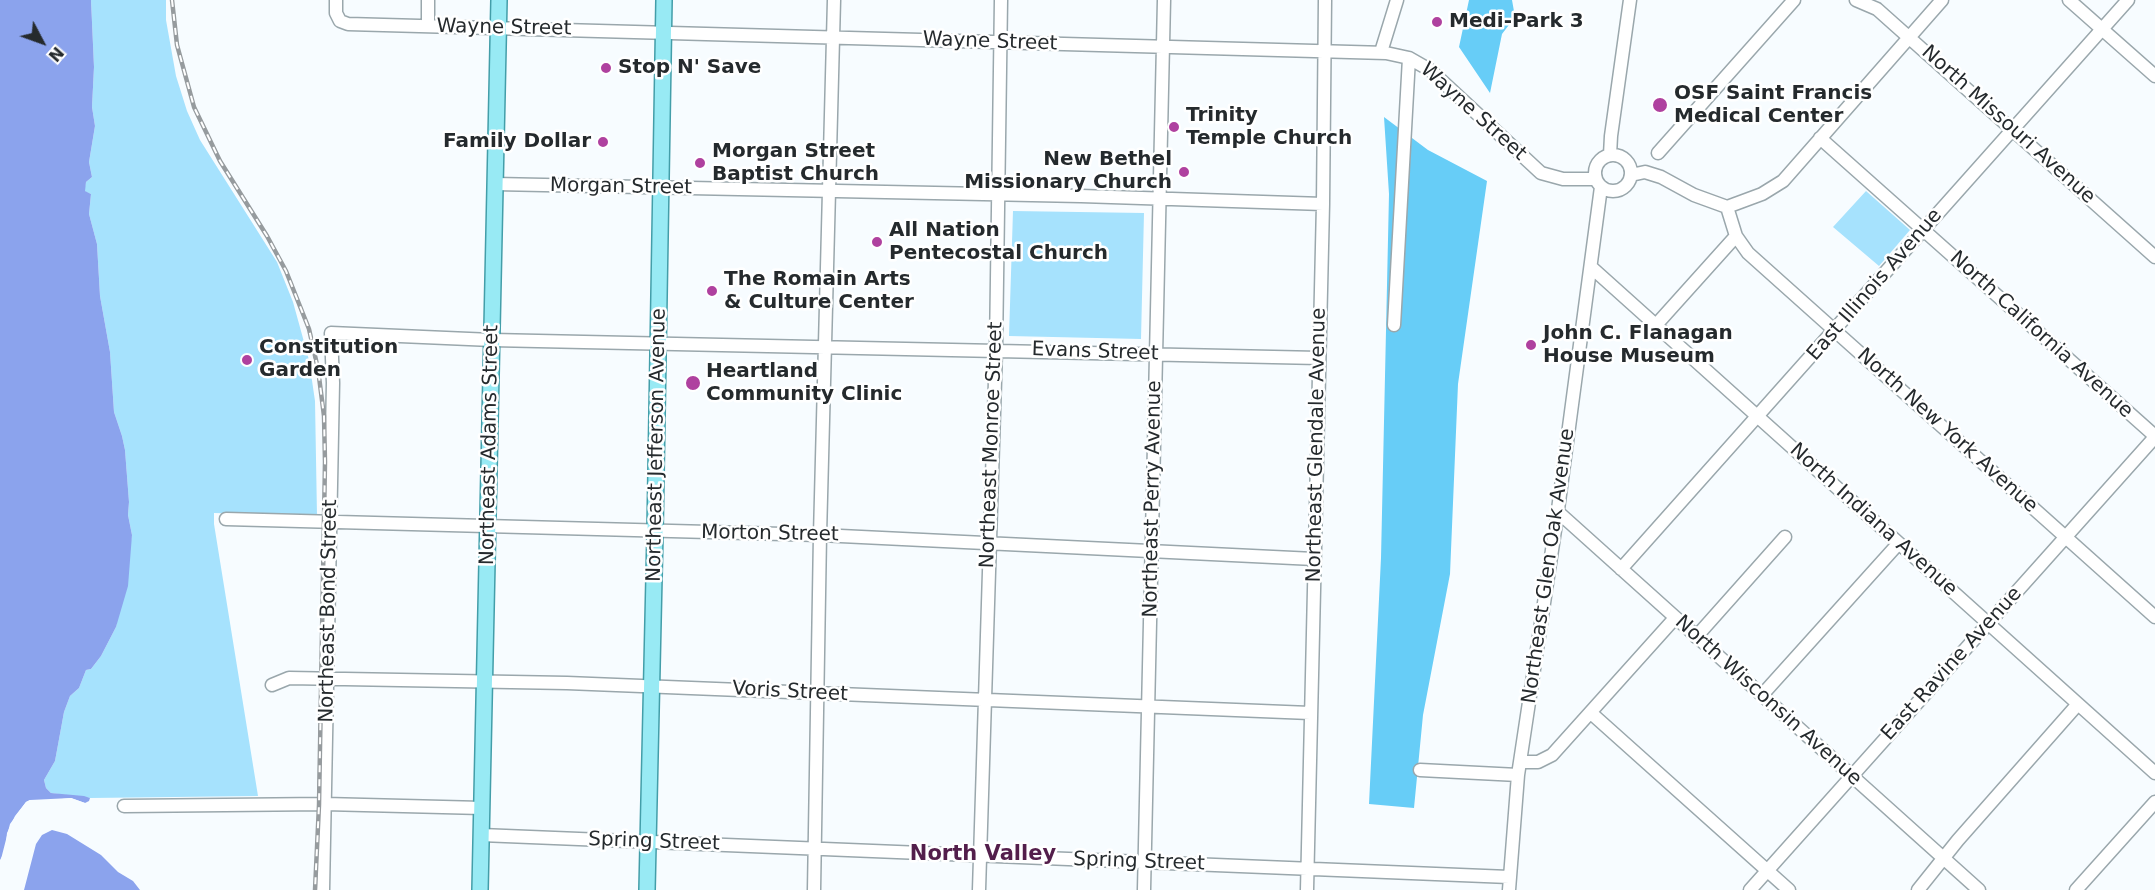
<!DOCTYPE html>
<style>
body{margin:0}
#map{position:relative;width:2155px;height:890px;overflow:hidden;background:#f7fcff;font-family:"DejaVu Sans",sans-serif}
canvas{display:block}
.north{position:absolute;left:12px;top:12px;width:60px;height:60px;-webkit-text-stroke:4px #fff;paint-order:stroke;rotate:131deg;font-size:16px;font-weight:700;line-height:24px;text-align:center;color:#252a2d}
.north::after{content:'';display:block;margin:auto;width:21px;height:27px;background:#252a2d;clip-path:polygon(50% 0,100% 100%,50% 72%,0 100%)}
</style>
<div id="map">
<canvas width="2155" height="890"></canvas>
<div class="north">N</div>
</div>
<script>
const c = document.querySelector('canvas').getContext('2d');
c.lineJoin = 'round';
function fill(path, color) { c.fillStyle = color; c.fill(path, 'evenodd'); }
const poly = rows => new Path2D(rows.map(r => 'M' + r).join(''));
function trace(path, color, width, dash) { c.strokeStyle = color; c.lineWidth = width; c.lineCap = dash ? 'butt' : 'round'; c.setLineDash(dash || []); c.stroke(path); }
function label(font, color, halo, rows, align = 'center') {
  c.font = font + ' "DejaVu Sans",sans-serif'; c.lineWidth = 5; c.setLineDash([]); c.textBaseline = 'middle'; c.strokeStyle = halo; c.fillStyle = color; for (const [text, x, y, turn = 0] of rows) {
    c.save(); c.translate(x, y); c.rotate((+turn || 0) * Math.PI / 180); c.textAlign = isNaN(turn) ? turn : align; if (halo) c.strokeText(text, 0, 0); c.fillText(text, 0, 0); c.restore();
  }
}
fill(poly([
 [91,0,166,0,166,20,176,76,187,111,200,140,277,262,293,302,309,360,315,401,317,516,214,513,214,524,258,796,90,798,51,793,46,788,44,780,55,761,64,712,70,696,79,688,86,670,91,669,101,656,116,627,132,535,128,515,129,502,125,450,122,436,114,412,110,352,100,296,97,244,89,214,91,194,84,191,86,182,92,177,89,162,95,126,92,107,94,67],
 [1866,191,1910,230,1879,266,1833,227],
 [1013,211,1144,213,1141,339,1009,336]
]), '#a6e2fd');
fill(poly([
 [1469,0,1512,0,1515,17,1502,34,1490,93,1459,47],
 [1384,117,1428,150,1487,181,1458,384,1450,574,1423,715,1414,808,1369,804,1381,558,1389,194]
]), '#67cdf7');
fill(poly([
 [0,0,91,0,94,67,92,107,95,126,89,162,92,177,86,182,85,191,91,194,89,214,97,244,100,296,110,352,114,412,122,436,125,450,129,502,128,515,132,535,128,586,116,627,101,656,91,669,86,670,79,688,70,696,64,712,55,761,44,780,46,788,51,793,84,796,90,798,89,801,85,803,71,798,30,800,26,802,15,816,7,833,5,851,0,860],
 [52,830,67,834,101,855,118,872,133,881,140,890,24,890,36,844,42,835]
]), '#8ba3ed');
fill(poly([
 [71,798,85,803,84,805,71,801,28,805,13,825,10,834,8,852,0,863,10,824,26,802,30,800,44,801]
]), '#f7fcff');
const minor = poly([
 [336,0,336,13,340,21,348,24,1386,53,1409,58,1430,70,1541,173,1563,179,1595,179],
 [1856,0,1877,9,2155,257],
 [2069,0,2155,76],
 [428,26,428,0],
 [1381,52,1397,0],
 [1820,138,2155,436],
 [1658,153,1794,0],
 '1595 173a18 18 0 1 1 36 0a18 18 0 1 1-36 0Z',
 [1610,155,1611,136,1630,0],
 [1631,175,1645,172,1661,177,1694,195,1727,207],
 [495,184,1081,196,1323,204],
 [1727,207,1736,236,1748,253,2155,617],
 [1727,207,1762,194,1783,181,1942,0],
 [1591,267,2155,773],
 [1394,325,1409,58],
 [1656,325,1736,236],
 [1558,512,1979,890],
 [226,519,820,535,1314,559],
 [1621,569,2128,0],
 [1696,637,1785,537],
 [272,685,289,678,567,683,1310,713],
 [1762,695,1898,544],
 [1591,713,1789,890],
 [1520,762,1538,762,1552,755,1675,618],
 [1420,770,1518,775],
 [124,806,325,804,482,808],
 [481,835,1509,877],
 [323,890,333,383,331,333,492,340,1319,358],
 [814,890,820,535,834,0],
 [979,890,996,349,1001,0],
 [1144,890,1164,0],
 [1307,890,1323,204,1325,0],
 [1509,890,1518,775,1557,517,1601,187],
 [1750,890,2155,437],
 [1918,890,1958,840,2078,704],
 [2076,890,2155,802]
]);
const major = poly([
 [480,890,499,0],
 [647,890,655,532,664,0]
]);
trace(minor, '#9aa7ac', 15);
trace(major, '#439ea9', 18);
trace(minor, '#fff', 12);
trace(major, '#98eaf4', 15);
const rail = poly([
 [172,0,177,45,194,107,220,161,267,236,286,271,309,329,318,369,324,416,325,462,319,805,315,890]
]);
trace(rail, '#969b9e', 4.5);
trace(rail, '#fff', 2, [7]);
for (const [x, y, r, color] of [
 [1437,22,6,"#af419f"],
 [606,68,6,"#af419f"],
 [1660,105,8,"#af419f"],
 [1174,127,6,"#af419f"],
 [603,142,6,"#af419f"],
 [700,163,6,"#af419f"],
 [1184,172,6,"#af419f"],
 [877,242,6,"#af419f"],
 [712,291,6,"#af419f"],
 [1531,345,6,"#af419f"],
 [247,360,6,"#af419f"],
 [693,383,8,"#af419f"]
]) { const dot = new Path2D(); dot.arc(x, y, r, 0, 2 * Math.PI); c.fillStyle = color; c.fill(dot); trace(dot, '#fff', 2); }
label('bold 20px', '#252a2d', '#fff', [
 ["Medi-Park 3",1449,22],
 ["Stop N' Save",618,68],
 ["OSF Saint Francis",1674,94],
 ["Medical Center",1674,117],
 ["Trinity",1186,116],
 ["Temple Church",1186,139],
 ["Family Dollar",591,142,"right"],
 ["Morgan Street",712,152],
 ["Baptist Church",712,175],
 ["New Bethel",1172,160,"right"],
 ["Missionary Church",1172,183,"right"],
 ["All Nation",889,231],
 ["Pentecostal Church",889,254],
 ["The Romain Arts",724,280],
 ["& Culture Center",724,303],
 ["John C. Flanagan",1543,334],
 ["House Museum",1543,357],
 ["Constitution",259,348],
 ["Garden",259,371],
 ["Heartland",706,372],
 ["Community Clinic",706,395]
], 'left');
label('20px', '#252a2d', '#fff', [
 ["Wayne Street",504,28,1],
 ["Wayne Street",990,42,2],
 ["Wayne Street",1473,112,42],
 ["North Missouri Avenue",2008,125,42],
 ["Morgan Street",621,187,1],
 ["East Illinois Avenue",1875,285,-49],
 ["North California Avenue",2041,335,42],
 ["Evans Street",1095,352,2],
 ["North New York Avenue",1947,431,42],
 ["Northeast Adams Street",490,445,-89],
 ["Northeast Jefferson Avenue",657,445,-89],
 ["Northeast Monroe Street",992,445,-88],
 ["Northeast Glendale Avenue",1317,445,-89],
 ["Northeast Perry Avenue",1153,499,-89],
 ["North Indiana Avenue",1873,520,42],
 ["Morton Street",770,534,1],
 ["Northeast Glen Oak Avenue",1549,566,-82],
 ["Northeast Bond Street",329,611,-89],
 ["East Ravine Avenue",1952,664,-48],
 ["Voris Street",790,692,3],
 ["North Wisconsin Avenue",1768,701,42],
 ["Spring Street",654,842,2],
 ["Spring Street",1139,862,2]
]);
label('bold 21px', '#531e4b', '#fff', [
 ["North Valley",983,855]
]);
</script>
